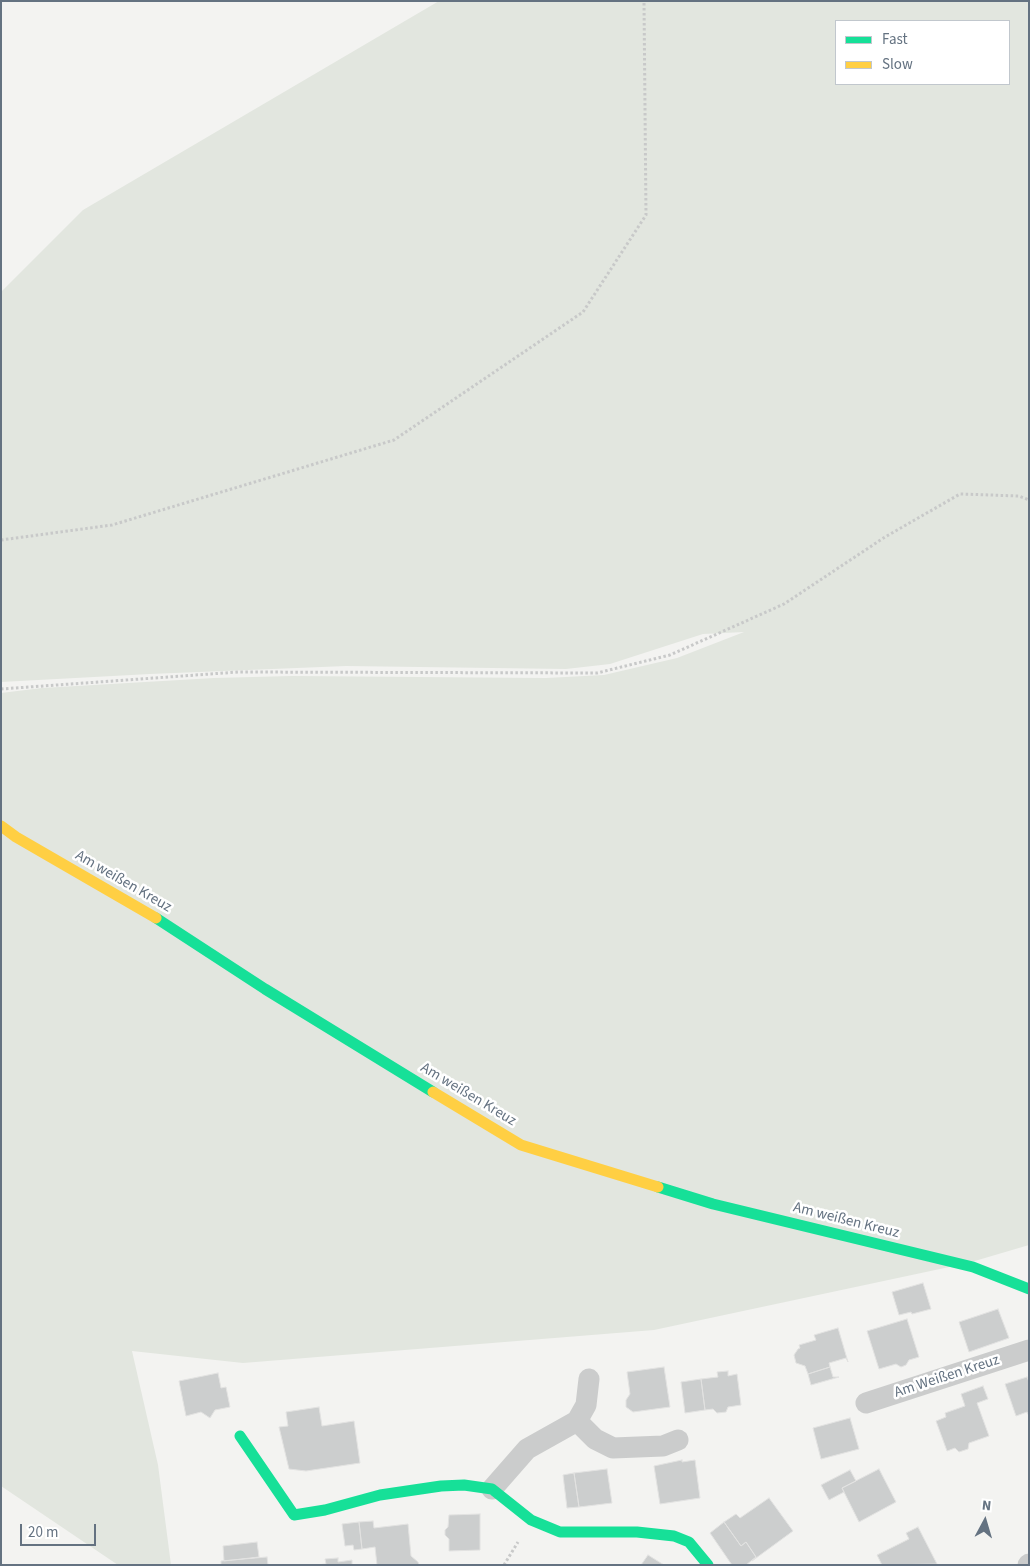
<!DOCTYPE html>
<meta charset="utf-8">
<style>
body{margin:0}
#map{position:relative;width:1030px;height:1566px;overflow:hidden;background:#f3f3f1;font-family:"Source Sans 3",sans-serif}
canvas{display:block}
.frame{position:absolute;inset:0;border:2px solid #647281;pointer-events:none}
.legend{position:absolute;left:835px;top:20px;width:175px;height:65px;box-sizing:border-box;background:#fff;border:1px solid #c1c7cd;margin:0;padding:6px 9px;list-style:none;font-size:15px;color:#647281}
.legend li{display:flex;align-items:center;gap:10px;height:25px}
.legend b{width:25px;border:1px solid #c1c7cd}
.north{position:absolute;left:960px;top:1496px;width:50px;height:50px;-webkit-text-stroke:4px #fff;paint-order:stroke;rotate:6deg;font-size:14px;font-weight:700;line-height:20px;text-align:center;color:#647281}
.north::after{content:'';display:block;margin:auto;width:18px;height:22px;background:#647281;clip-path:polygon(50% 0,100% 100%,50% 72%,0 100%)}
.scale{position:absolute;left:20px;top:1524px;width:76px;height:22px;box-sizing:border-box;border:2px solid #647281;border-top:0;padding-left:6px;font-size:15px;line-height:18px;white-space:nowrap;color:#647281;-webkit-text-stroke:4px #fff;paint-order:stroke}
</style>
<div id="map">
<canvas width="1030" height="1566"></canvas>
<div class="frame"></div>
<ul class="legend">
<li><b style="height:6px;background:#16e098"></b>Fast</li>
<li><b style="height:6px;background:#ffcf43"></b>Slow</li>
</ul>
<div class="north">N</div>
<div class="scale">20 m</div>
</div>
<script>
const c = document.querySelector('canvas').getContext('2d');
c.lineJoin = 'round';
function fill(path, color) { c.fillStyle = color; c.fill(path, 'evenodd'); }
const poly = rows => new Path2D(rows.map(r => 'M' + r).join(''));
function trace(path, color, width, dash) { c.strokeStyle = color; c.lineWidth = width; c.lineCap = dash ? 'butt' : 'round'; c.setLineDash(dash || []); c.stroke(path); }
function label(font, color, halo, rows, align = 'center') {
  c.font = font + ' "Source Sans 3",sans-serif'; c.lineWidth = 5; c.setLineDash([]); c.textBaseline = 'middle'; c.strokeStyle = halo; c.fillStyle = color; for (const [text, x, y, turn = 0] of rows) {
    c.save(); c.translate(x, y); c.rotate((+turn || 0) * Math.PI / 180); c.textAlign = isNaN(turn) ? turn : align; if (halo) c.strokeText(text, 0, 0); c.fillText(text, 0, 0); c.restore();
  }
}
fill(poly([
 [439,1,1029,1,1029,1245,968,1263,654,1330,243,1363,132,1351,158,1465,171,1565,118,1565,1,1486,1,693,42,688,214,678,292,676,546,678,604,675,677,658,744,632,703,634,610,664,566,669,346,666,150,674,1,682,1,292,83,210],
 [836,21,1009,21,1009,84,836,84]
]), '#e2e6df');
const building = poly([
 [923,1283,931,1309,912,1314,911,1312,899,1315,892,1292,923,1283],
 [998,1309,1009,1338,969,1352,959,1322,998,1309],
 [907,1319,919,1357,909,1360,906,1365,901,1367,896,1364,879,1369,867,1331,907,1319],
 [838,1328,848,1362,846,1358,829,1363,830,1367,808,1374,805,1366,796,1363,794,1355,798,1349,800,1348,799,1345,816,1340,814,1335,838,1328],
 [664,1367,670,1407,633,1412,626,1407,626,1400,630,1394,627,1372,664,1367],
 [830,1367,833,1377,839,1377,811,1385,808,1374,830,1367],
 [728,1371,728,1376,737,1374,741,1405,728,1407,726,1412,717,1413,713,1409,705,1410,701,1379,718,1377,717,1372,728,1371],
 [218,1373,221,1388,226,1387,230,1407,215,1410,210,1418,201,1412,186,1416,179,1381,218,1373],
 [1027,1377,1029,1382,1029,1416,1027,1412,1016,1416,1005,1384,1027,1377],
 [701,1379,705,1410,685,1413,681,1382,701,1379],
 [983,1386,988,1399,977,1403,989,1436,969,1443,968,1449,959,1452,955,1448,947,1451,936,1421,946,1417,945,1413,965,1406,961,1394,983,1386],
 [319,1407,322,1426,354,1421,360,1463,306,1471,289,1469,279,1427,288,1426,286,1412,319,1407],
 [850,1418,859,1449,821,1459,813,1428,850,1418],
 [682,1460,682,1462,695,1460,700,1498,660,1504,654,1466,682,1460],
 [607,1469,612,1503,579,1507,574,1473,607,1469],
 [879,1469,896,1502,859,1522,842,1488,879,1469],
 [850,1470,856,1481,842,1488,844,1492,829,1500,821,1485,850,1470],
 [574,1473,579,1507,567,1508,563,1475,574,1473],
 [769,1498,793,1531,752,1561,756,1557,746,1542,741,1546,724,1522,736,1514,740,1518,769,1498],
 [480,1514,480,1550,449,1551,449,1539,445,1535,445,1530,448,1527,449,1515,480,1514],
 [373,1521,374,1528,408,1524,411,1556,418,1562,419,1565,377,1565,375,1547,362,1549,359,1522,373,1521],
 [359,1522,362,1549,354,1550,353,1545,345,1546,342,1524,359,1522],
 [724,1522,741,1546,746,1542,756,1557,746,1565,732,1565,710,1533,724,1522],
 [918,1527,937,1564,882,1565,877,1555,909,1539,906,1533,918,1527],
 [257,1542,259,1557,224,1561,223,1546,257,1542],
 [648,1555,664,1565,641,1565,648,1555],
 [267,1557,268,1565,221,1565,221,1561,267,1557],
 [338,1558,338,1562,352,1560,352,1565,315,1565,326,1564,325,1559,338,1558]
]);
fill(building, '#cccece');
trace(building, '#e2e2e1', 1);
trace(poly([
 [1,540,112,525,394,440,583,312,646,215,644,1],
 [1,689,238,672,597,673,670,655,784,604,885,537,960,494,1019,496,1029,500],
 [504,1565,518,1542]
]), '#c8c9c9', 3, [2.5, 2.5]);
trace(poly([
 [866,1403,1029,1350],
 [577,1421,586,1405,589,1379],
 [492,1489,527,1449,577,1421,595,1439,613,1448,663,1446,678,1440],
 [1028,1565,1029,1564]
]), '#cbcccc', 21);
trace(poly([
 [156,918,265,989,433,1092],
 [658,1187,713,1204,973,1267,1029,1289],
 [240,1436,294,1515,325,1510,380,1495,441,1486,464,1485,492,1489,531,1520,560,1532,637,1532,674,1536,689,1542,708,1565]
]), '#16e098', 11);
trace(poly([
 [1,826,16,837,156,918],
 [433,1092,521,1145,658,1187]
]), '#ffcf43', 11);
label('15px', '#647281', '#fff', [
 ["Am weißen Kreuz",123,882,30],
 ["Am weißen Kreuz",468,1095,31],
 ["Am weißen Kreuz",846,1221,14],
 ["Am Weißen Kreuz",947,1377,-18]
]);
</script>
